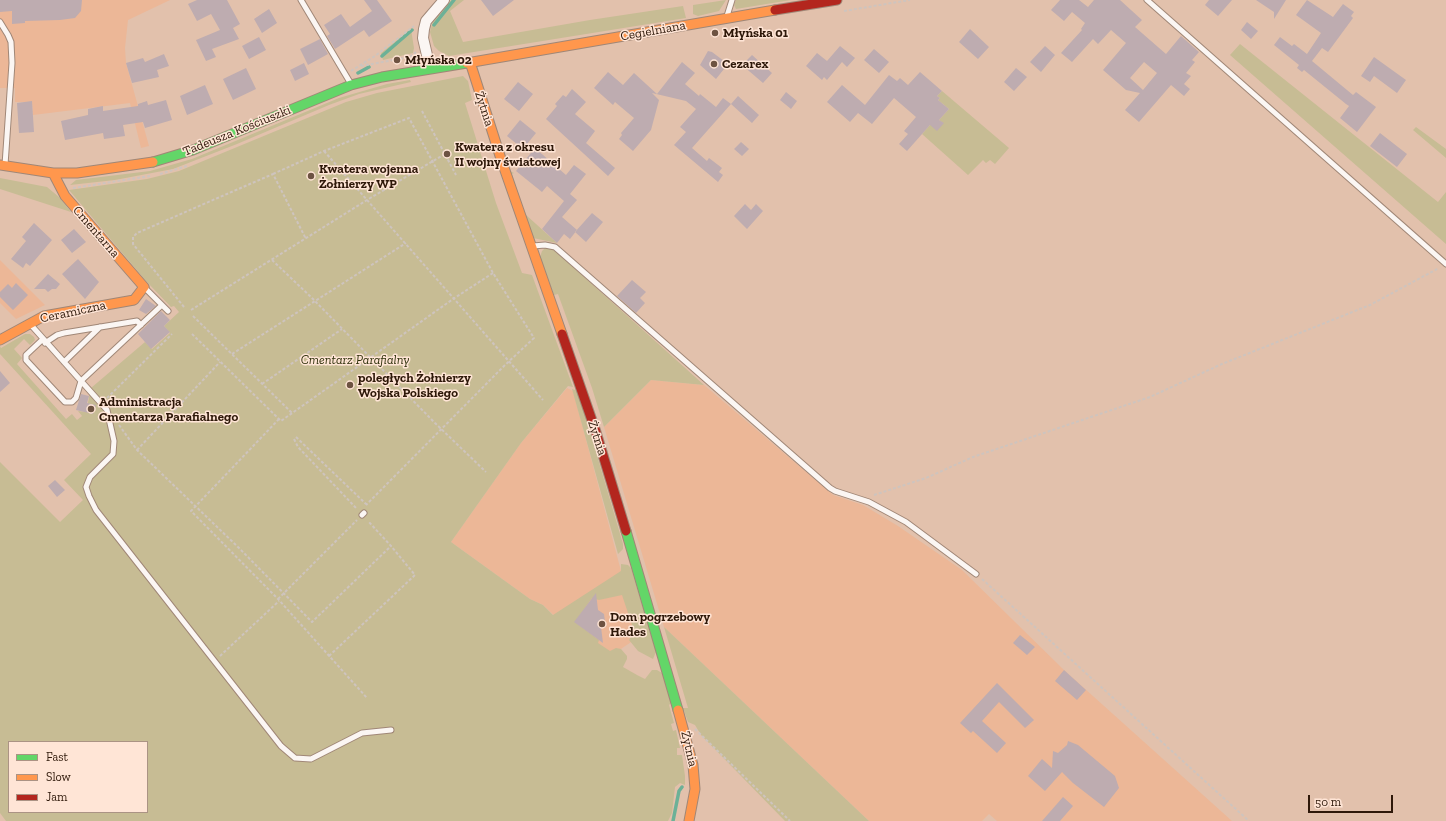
<!DOCTYPE html>
<meta charset="utf-8">
<style>
body{margin:0}
#map{position:relative;width:1446px;height:821px;overflow:hidden;background:#e2c1ac;font-family:"Zilla Slab",serif}
canvas{display:block}
.legend{position:absolute;left:8px;top:741px;width:140px;height:72px;box-sizing:border-box;background:#ffe5d6;border:1px solid #ab9384;margin:0;padding:5px 7px;list-style:none;font-size:12px;color:#2e1809}
.legend li{display:flex;align-items:center;gap:8px;height:20px}
.legend b{width:20px;border:1px solid #ab9384}
.scale{position:absolute;left:1308px;top:795px;width:85px;height:18px;box-sizing:border-box;border:2px solid #2e1809;border-top:0;padding-left:5px;font-size:12px;line-height:14px;white-space:nowrap;color:#2e1809;-webkit-text-stroke:3px #ffe5d6;paint-order:stroke}
</style>
<div id="map">
<canvas width="1446" height="821"></canvas>
<ul class="legend">
<li><b style="height:5px;background:#63d668"></b>Fast</li>
<li><b style="height:5px;background:#ff974d"></b>Slow</li>
<li><b style="height:5px;background:#b3261e"></b>Jam</li>
</ul>
<div class="scale">50 m</div>
</div>
<script>
const c = document.querySelector('canvas').getContext('2d');
c.lineJoin = 'round';
function fill(path, color) { c.fillStyle = color; c.fill(path, 'evenodd'); }
const poly = rows => new Path2D(rows.map(r => 'M' + r).join(''));
function trace(path, color, width, dash) { c.strokeStyle = color; c.lineWidth = width; c.lineCap = dash ? 'butt' : 'round'; c.setLineDash(dash || []); c.stroke(path); }
function label(font, color, halo, rows, align = 'center') {
  c.font = font + ' "Zilla Slab",serif'; c.lineWidth = 3; c.setLineDash([]); c.textBaseline = 'middle'; c.strokeStyle = halo; c.fillStyle = color; for (const [text, x, y, turn = 0] of rows) {
    c.save(); c.translate(x, y); c.rotate((+turn || 0) * Math.PI / 180); c.textAlign = isNaN(turn) ? turn : align; if (halo) c.strokeText(text, 0, 0); c.fillText(text, 0, 0); c.restore();
  }
}
fill(poly([
 [0,0,170,0,128,20,125,48,126,63,149,146,141,148,130,103,33,115,32,102,15,102,15,88,0,88],
 [0,260,45,305,16,319,0,303],
 [651,380,704,385,833,495,863,505,898,526,962,570,1064,670,1232,821,997,821,989,814,982,821,869,821,664,627,604,427],
 [567,388,573,391,621,571,643,634,606,659,579,639,543,605,530,599,451,542,521,443]
]), '#ecb797');
fill(poly([
 [451,0,464,0,450,11,463,42,590,20,683,6,686,18,449,56,439,51,434,46,430,32,433,21],
 [726,0,719,11,698,16,693,14,693,5],
 [736,0,791,0,736,9,734,5],
 [411,29,414,48,413,53,383,60,381,53],
 [1240,44,1438,202,1446,192,1446,244,1230,55],
 [463,76,468,81,472,100,465,103,496,203,522,273,532,275,573,387,568,386,521,443,451,542,530,599,543,605,553,615,621,571,621,564,628,565,631,568,656,652,653,659,638,651,629,640,634,631,622,595,599,600,592,598,575,622,599,640,598,643,610,651,616,648,621,649,627,656,627,659,623,667,637,675,645,679,652,670,657,670,662,673,671,703,669,705,674,723,671,724,673,731,676,730,680,748,677,748,677,755,682,755,685,776,685,785,680,783,675,787,672,813,668,821,6,821,0,813,0,462,60,522,83,500,64,480,91,454,0,354,0,346,1,348,25,334,30,334,34,337,35,340,30,345,24,339,14,349,22,358,17,364,66,419,72,414,77,420,82,416,78,411,86,412,91,388,145,342,152,349,170,333,164,326,179,312,174,306,171,307,146,281,69,190,147,179,179,171,346,102,377,93],
 [9,742,147,742,147,812,9,812],
 [410,80,411,82,359,94,329,105,237,144,173,169,115,180,70,185,76,180,150,171,192,159,339,98,387,84],
 [942,91,1009,148,995,164,990,160,986,163,983,160,968,175,922,134,930,125,943,123,939,120,949,109,938,100,940,98,937,96],
 [1416,127,1446,149,1446,158,1413,130],
 [510,171,514,173,512,174,525,214,557,243,533,238,510,173],
 [0,178,47,187,59,197,71,212,0,189],
 [545,248,553,249,704,385,651,380,604,427,592,388,558,294,554,295,540,257,542,251],
 [572,389,578,391,623,544,623,549,618,554],
 [664,627,869,821,785,821,701,735,695,725,688,722,683,708,688,708]
]), '#c7bc94');
trace(poly([
 [434,25,454,0],
 [382,56,412,30],
 [358,73,369,67],
 [673,821,679,791,682,787]
]), '#6cb197', 3.5);
fill(poly([
 [0,0,82,0,81,11,75,18,60,20,25,21,25,23,12,24,12,11,0,12],
 [197,0,227,0,240,24,233,28,239,39,212,49,216,57,206,61,196,40,220,30,211,14,197,21,188,4],
 [364,0,377,0,392,21,369,37,364,30,335,49,327,36,330,34,324,25,341,14,350,27,372,11],
 [481,0,514,0,493,16],
 [1060,0,1079,0,1088,7,1094,0,1120,0,1142,20,1135,27,1166,54,1181,36,1199,52,1192,60,1195,62,1186,73,1191,76,1184,84,1190,89,1184,96,1171,85,1139,122,1125,110,1140,93,1126,90,1103,70,1126,43,1111,30,1098,44,1093,39,1072,62,1061,53,1082,30,1081,29,1085,23,1072,12,1064,21,1051,10],
 [1144,62,1157,73,1143,90,1130,78],
 [1209,0,1232,0,1218,16,1205,5],
 [1256,0,1286,0,1274,19,1274,12],
 [1307,0,1333,17,1343,4,1354,12,1351,16,1353,18,1328,52,1322,48,1312,61,1353,95,1356,92,1376,107,1357,132,1340,118,1349,106,1346,104,1304,70,1302,72,1297,68,1299,65,1274,45,1280,37,1292,46,1294,44,1307,54,1321,33,1296,15],
 [269,9,277,23,262,33,254,19],
 [1247,22,1258,31,1251,39,1241,30],
 [970,29,989,47,978,59,959,42],
 [259,37,266,50,249,59,242,46],
 [320,39,328,54,308,65,300,49],
 [840,46,855,58,847,67,842,62,827,80,824,77,822,80,806,66,817,53,827,61],
 [1045,46,1055,55,1041,72,1030,62],
 [874,49,889,62,879,73,864,60],
 [708,51,712,52,728,64,716,79,700,65],
 [164,54,169,66,157,70,159,77,132,83,126,63,143,58,145,62],
 [752,55,772,73,763,83,742,65],
 [1374,57,1406,80,1397,93,1374,76,1370,82,1361,76],
 [682,62,695,73,685,84,699,96,700,94,716,107,723,98,731,104,692,148,707,161,709,158,722,168,719,172,723,175,718,182,674,145,686,132,680,127,696,109,686,101,652,93,659,100,651,130,633,151,619,139,622,135,621,133,634,118,615,102,613,105,594,88,608,72,623,85,634,73,657,94],
 [304,63,309,74,295,81,290,70],
 [246,68,256,89,233,100,223,79],
 [1016,68,1027,77,1014,91,1004,82],
 [920,72,942,91,937,96,940,98,938,100,949,109,939,120,944,123,937,131,930,125,907,151,899,144,908,134,904,131,916,117,894,98,872,124,858,113,850,122,827,102,842,85,865,105,889,75,897,81,900,78,908,85],
 [518,82,533,94,519,111,504,99],
 [205,85,213,104,187,115,180,96],
 [572,89,586,102,575,114,595,131,586,143,615,168,608,176,546,119,557,106,555,104,563,95,566,97],
 [786,92,797,101,791,109,780,100],
 [738,96,759,115,752,123,731,104],
 [166,100,172,120,145,128,143,122,123,125,125,136,104,139,103,133,65,140,61,121,88,115,88,109,103,106,103,111,138,106,138,104,147,101,148,105],
 [32,101,34,132,19,133,17,103],
 [520,120,536,133,523,149,507,136],
 [1380,133,1407,154,1397,167,1370,146],
 [741,142,749,149,742,156,734,149],
 [535,148,566,175,574,165,586,174,570,194,577,200,562,217,577,230,570,239,564,234,557,243,542,229,564,201,547,186,542,192,516,171],
 [745,204,751,210,756,204,763,211,747,229,734,216],
 [592,213,603,222,586,242,575,232],
 [34,223,52,240,30,266,26,263,23,268,11,259,26,241,22,237],
 [74,229,86,242,72,253,61,240],
 [78,259,99,282,85,299,62,274],
 [48,274,60,284,56,289,52,289,48,292,45,289,34,289],
 [632,280,646,292,640,298,645,303,636,313,617,296],
 [16,283,28,295,13,310,0,297,0,292,8,284,12,288],
 [146,299,156,306,146,314,139,310],
 [161,311,170,320,164,326,170,332,151,349,138,334],
 [0,371,10,383,0,392],
 [81,394,89,396,87,403,96,405,93,414,76,410],
 [55,480,65,490,57,497,48,486],
 [596,593,598,610,604,614,605,622,601,627,603,643,574,622],
 [1020,635,1035,647,1027,655,1013,643],
 [1064,670,1086,690,1077,700,1055,681],
 [997,683,1034,720,1025,728,999,702,982,721,1006,743,997,753,973,731,971,733,960,723],
 [1068,741,1078,745,1115,776,1119,788,1104,807,1073,783,1062,772,1045,791,1028,776,1042,759,1052,768,1053,751,1058,753,1067,745],
 [1063,797,1073,806,1060,821,1042,821]
]), '#beacb0');
const lane = poly([
 [301,0,351,84],
 [1147,0,1446,264],
 [727,16,732,0],
 [0,22,8,35,11,42,12,63,5,165],
 [533,246,545,245,555,247,830,488,835,491,869,502,906,522,976,574],
 [144,287,168,311],
 [31,325,107,410,114,441,113,454,90,477,86,487,89,496,96,510,281,746,295,758,311,759,362,733,391,730],
 [42,340,26,355,26,360,65,402,72,402,76,398,81,381,162,305],
 [45,343,57,335,64,333,137,321,141,325],
 [64,362,100,327],
 [362,515,364,513]
]);
const street = poly([
 [430,68,423,38,424,29,426,21,444,0]
]);
const fast = poly([
 [153,162,193,150,351,85,382,77,467,63],
 [626,531,678,710]
]);
const slow = poly([
 [470,62,501,159,562,334],
 [467,63,775,10],
 [0,165,53,173,77,173,153,162],
 [0,340,44,316,134,300,144,287,65,196,53,173],
 [678,710,693,765,695,789,689,821]
]);
const jam = poly([
 [775,10,837,0],
 [562,334,596,432,626,531]
]);
trace(lane, '#a08777', 7);
trace(street, '#a08777', 12);
trace(fast, '#a08777', 11);
trace(slow, '#a08777', 11);
trace(jam, '#a08777', 11);
trace(poly([
 [844,11,910,0],
 [361,66,410,57,416,52],
 [351,71,375,56,414,26],
 [422,111,456,175],
 [324,151,543,400],
 [160,174,187,166],
 [273,174,324,151,409,118,493,273,534,338,504,366,366,505],
 [73,188,150,176],
 [272,260,312,298,435,423,486,472],
 [184,307,133,244,133,237,137,233,273,174,306,239],
 [191,310,367,200,445,154],
 [193,316,292,413],
 [192,334,281,421,453,299,493,273],
 [232,354,406,243],
 [262,384,342,329],
 [107,398,172,334],
 [279,419,191,511,278,599,367,698],
 [119,425,137,450,239,548,312,622,391,546,368,521],
 [296,437,366,504],
 [294,439,298,447,357,509],
 [137,450,220,362],
 [874,495,926,478,973,457,1150,397,1222,364,1370,305,1439,268],
 [982,579,1249,821],
 [278,599,357,520],
 [220,656,279,601],
 [329,656,415,575,391,546],
 [695,729,790,821]
]), '#cec4be', 2, [3, 2]);
trace(lane, '#fbf6f3', 5);
trace(street, '#fbf6f3', 10);
trace(fast, '#63d668', 9);
trace(slow, '#ff974d', 9);
trace(jam, '#b3261e', 9);
for (const [x, y, r, color] of [
 [715,33,4,"#6d5342"],
 [397,60,4,"#6d5342"],
 [714,64,4,"#6d5342"],
 [447,154,4,"#6d5342"],
 [311,176,4,"#6d5342"],
 [350,385,4,"#6d5342"],
 [91,409,4,"#6d5342"],
 [602,624,4,"#6d5342"]
]) { const dot = new Path2D(); dot.arc(x, y, r, 0, 2 * Math.PI); c.fillStyle = color; c.fill(dot); trace(dot, '#ffe5d6', 1.5); }
label('13px', '#2e1809', '#ffe5d6', [
 ["Cegielniana",653,31,-10],
 ["Żytnia",484,109,72],
 ["Tadeusza Kościuszki",237,131,-22],
 ["Cmentarna",96,232,49],
 ["Ceramiczna",73,312,-12],
 ["Żytnia",597,438,72],
 ["Żytnia",689,749,77]
]);
label('bold 13px', '#2e1809', '#ffe5d6', [
 ["Młyńska 01",723,33],
 ["Młyńska 02",405,60],
 ["Cezarex",722,64],
 ["Kwatera z okresu",455,147],
 ["II wojny światowej",455,162],
 ["Kwatera wojenna",319,169],
 ["Żołnierzy WP",319,184],
 ["poległych Żołnierzy",358,378],
 ["Wojska Polskiego",358,393],
 ["Administracja",99,402],
 ["Cmentarza Parafialnego",99,417],
 ["Dom pogrzebowy",610,617],
 ["Hades",610,632]
], 'left');
label('italic 13px', '#2e300a', '#ffe5d6', [
 ["Cmentarz Parafialny",355,360]
]);
</script>
